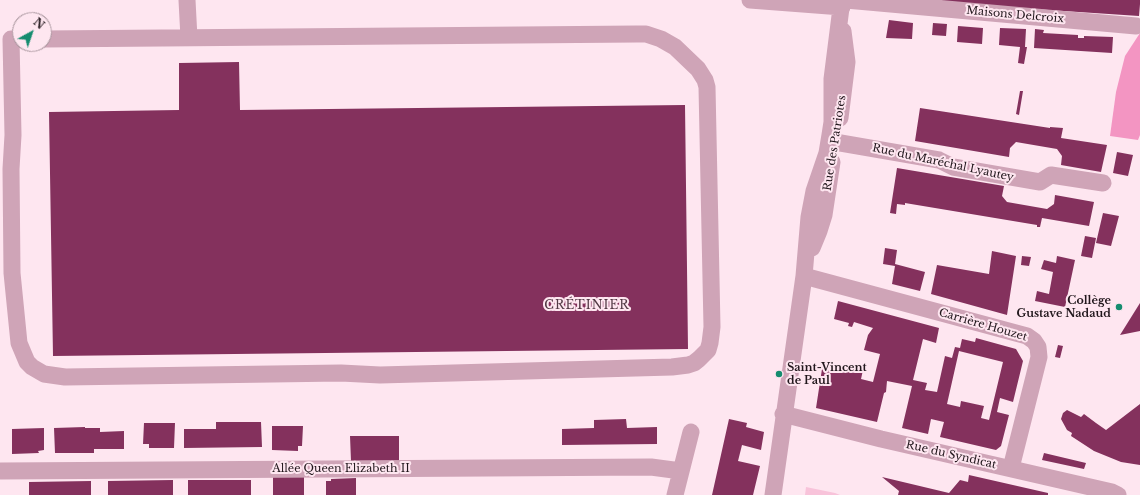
<!DOCTYPE html>
<meta charset="utf-8">
<style>
body{margin:0}
#map{position:relative;width:1140px;height:495px;overflow:hidden;background:#fee6f0;font-family:"Libre Baskerville",serif}
canvas{display:block}
.north{position:absolute;left:12px;top:12px;width:40px;height:40px;box-sizing:border-box;background:#fee6f0;border:1px solid #a6939b;border-radius:50%;rotate:40deg;font-size:11px;font-weight:700;line-height:16px;text-align:center;color:#21171c}
.north::after{content:'';display:block;margin:auto;width:14px;height:18px;background:#158c6f;clip-path:polygon(50% 0,100% 100%,50% 72%,0 100%)}
</style>
<div id="map">
<canvas width="1140" height="495"></canvas>
<div class="north">N</div>
</div>
<script>
const c = document.querySelector('canvas').getContext('2d');
c.lineJoin = 'round';
function fill(path, color) { c.fillStyle = color; c.fill(path, 'evenodd'); }
const poly = rows => new Path2D(rows.map(r => 'M' + r).join(''));
function trace(path, color, width, dash) { c.strokeStyle = color; c.lineWidth = width; c.lineCap = dash ? 'butt' : 'round'; c.setLineDash(dash || []); c.stroke(path); }
function label(font, color, halo, rows, align = 'center') {
  c.font = font + ' "Libre Baskerville",serif'; c.lineWidth = 4; c.setLineDash([]); c.textBaseline = 'middle'; c.strokeStyle = halo; c.fillStyle = color; for (const [text, x, y, turn = 0] of rows) {
    c.save(); c.translate(x, y); c.rotate((+turn || 0) * Math.PI / 180); c.textAlign = isNaN(turn) ? turn : align; if (halo) c.strokeText(text, 0, 0); c.fillText(text, 0, 0); c.restore();
  }
}
fill(poly([
 [806,487,835,493,840,495,805,495]
]), '#f8c3da');
fill(poly([
 [1140,33,1140,135,1138,140,1110,136,1116,92,1125,56]
]), '#f395c2');
fill(poly([
 [914,0,1140,0,1140,4,1139,16,913,1],
 [889,20,913,23,912,39,886,38],
 [933,23,947,24,946,36,932,35],
 [958,26,983,28,982,44,957,42],
 [1000,28,1026,29,1025,47,1027,47,1024,64,1018,63,1020,47,999,45],
 [1035,29,1044,30,1043,33,1078,35,1078,38,1084,38,1084,36,1113,37,1112,53,1034,48],
 [239,62,240,110,685,105,688,349,53,356,49,112,179,110,179,63],
 [1020,91,1023,91,1019,115,1016,114],
 [920,108,1050,128,1050,127,1063,128,1061,138,1107,145,1101,172,1061,165,1062,156,1057,149,1016,142,1010,148,1009,157,915,141],
 [1117,152,1133,155,1128,176,1113,173],
 [897,168,1004,186,1002,196,1007,202,1047,209,1054,204,1055,195,1094,202,1089,226,1042,218,1040,227,1037,227,1037,225,905,203,905,205,897,204,896,214,890,213],
 [1103,213,1119,216,1111,246,1096,243],
 [1085,236,1096,238,1092,258,1081,256],
 [885,248,897,250,895,264,925,272,920,291,892,284,895,266,883,264],
 [992,251,1016,256,1007,315,931,294,937,265,989,274],
 [1022,256,1031,257,1029,266,1021,265],
 [1057,256,1075,260,1065,307,1035,301,1037,291,1049,294,1053,272,1041,269,1044,260,1056,263],
 [838,301,939,328,936,343,923,339,913,380,927,383,925,390,937,392,945,356,952,358,955,347,960,348,962,339,975,342,976,338,1016,349,1023,361,1013,402,1000,398,997,412,1009,415,1001,446,996,450,940,437,944,422,931,419,928,434,902,428,912,386,887,381,886,392,884,393,877,422,816,408,822,369,837,372,839,365,863,370,861,379,873,382,880,354,864,350,868,335,873,328,854,322,852,327,848,326,849,323,834,319],
 [959,351,1003,362,989,420,981,418,984,406,961,401,960,407,947,404],
 [1140,303,1140,331,1120,335],
 [1058,345,1063,346,1060,358,1055,357],
 [1140,404,1140,465,1121,462,1094,451,1071,436,1072,433,1067,430,1061,419,1063,413,1067,410,1081,417,1084,414,1096,423,1106,430],
 [626,419,627,428,657,427,657,444,562,445,562,429,594,428,594,420],
 [729,419,747,423,746,427,764,432,761,450,742,445,738,461,760,466,753,495,712,495],
 [216,422,261,422,262,447,184,448,184,429,216,429],
 [144,423,175,423,174,448,149,448,149,444,143,444],
 [272,426,303,426,302,446,298,446,298,451,272,450],
 [85,427,85,428,100,428,100,432,124,431,124,449,94,449,94,453,55,453,54,428],
 [44,428,44,450,38,451,39,453,12,454,12,429],
 [350,436,399,436,399,461,351,461],
 [1044,453,1086,463,1084,469,1042,460],
 [969,475,1048,493,1048,495,898,495,899,491,882,477,949,493,960,480,968,482],
 [273,477,304,477,304,495,273,495],
 [356,478,356,495,326,495,326,481,331,481,331,479],
 [173,480,173,495,108,495,108,481],
 [188,480,251,480,251,495,188,495],
 [91,481,91,495,29,495,29,482]
]), '#84315d');
trace(poly([
 [187,0,189,38],
 [750,0,842,7],
 [846,0,1136,26],
 [20,39,11,39,13,135,11,169,12,273,19,343,27,362,32,367,44,374,65,377,341,373,380,375,672,367,688,365,694,363,699,359,708,350,710,343,712,327,707,87,705,80,698,69,675,47,661,39,646,34,637,34,44,39],
 [840,118,847,62,843,31],
 [829,141,939,160,953,167,1040,182,1051,175,1103,183],
 [812,248,819,231,824,215,832,162],
 [804,276,1027,336,1034,341,1038,347,1039,357,1011,468],
 [783,414,881,439,1112,492,1118,495],
 [0,471,651,467,681,471],
 [675,495,691,432],
 [773,495,804,276,809,217,814,191,827,153,830,135,832,122,832,79,842,0]
]), '#cfa4b7', 17);
for (const [x, y, r, color] of [
 [1119,307,4,"#158c6f"],
 [779,374,4,"#158c6f"]
]) { const dot = new Path2D(); dot.arc(x, y, r, 0, 2 * Math.PI); c.fillStyle = color; c.fill(dot); trace(dot, '#fee6f0', 1.5); }
label('11px', '#21171c', '#fee6f0', [
 ["Maisons Delcroix",1015,15,5],
 ["Rue des Patriotes",835,143,-81],
 ["Rue du Maréchal Lyautey",943,163,12],
 ["Carrière Houzet",983,325,16],
 ["Rue du Syndicat",951,455,13],
 ["Allée Queen Elizabeth II",341,469]
]);
label('bold 11px', '#21171c', '#fee6f0', [
 ["Collège",1111,301],
 ["Gustave Nadaud",1111,314],
 ["Saint-Vincent",787,368,"left"],
 ["de Paul",787,381,"left"]
], 'right');
c.letterSpacing = '1px';
label('12px', '#523a45', '#fee6f0', [
 ["CRÉTINIER",587,306]
]);
c.letterSpacing = '0px';
</script>
